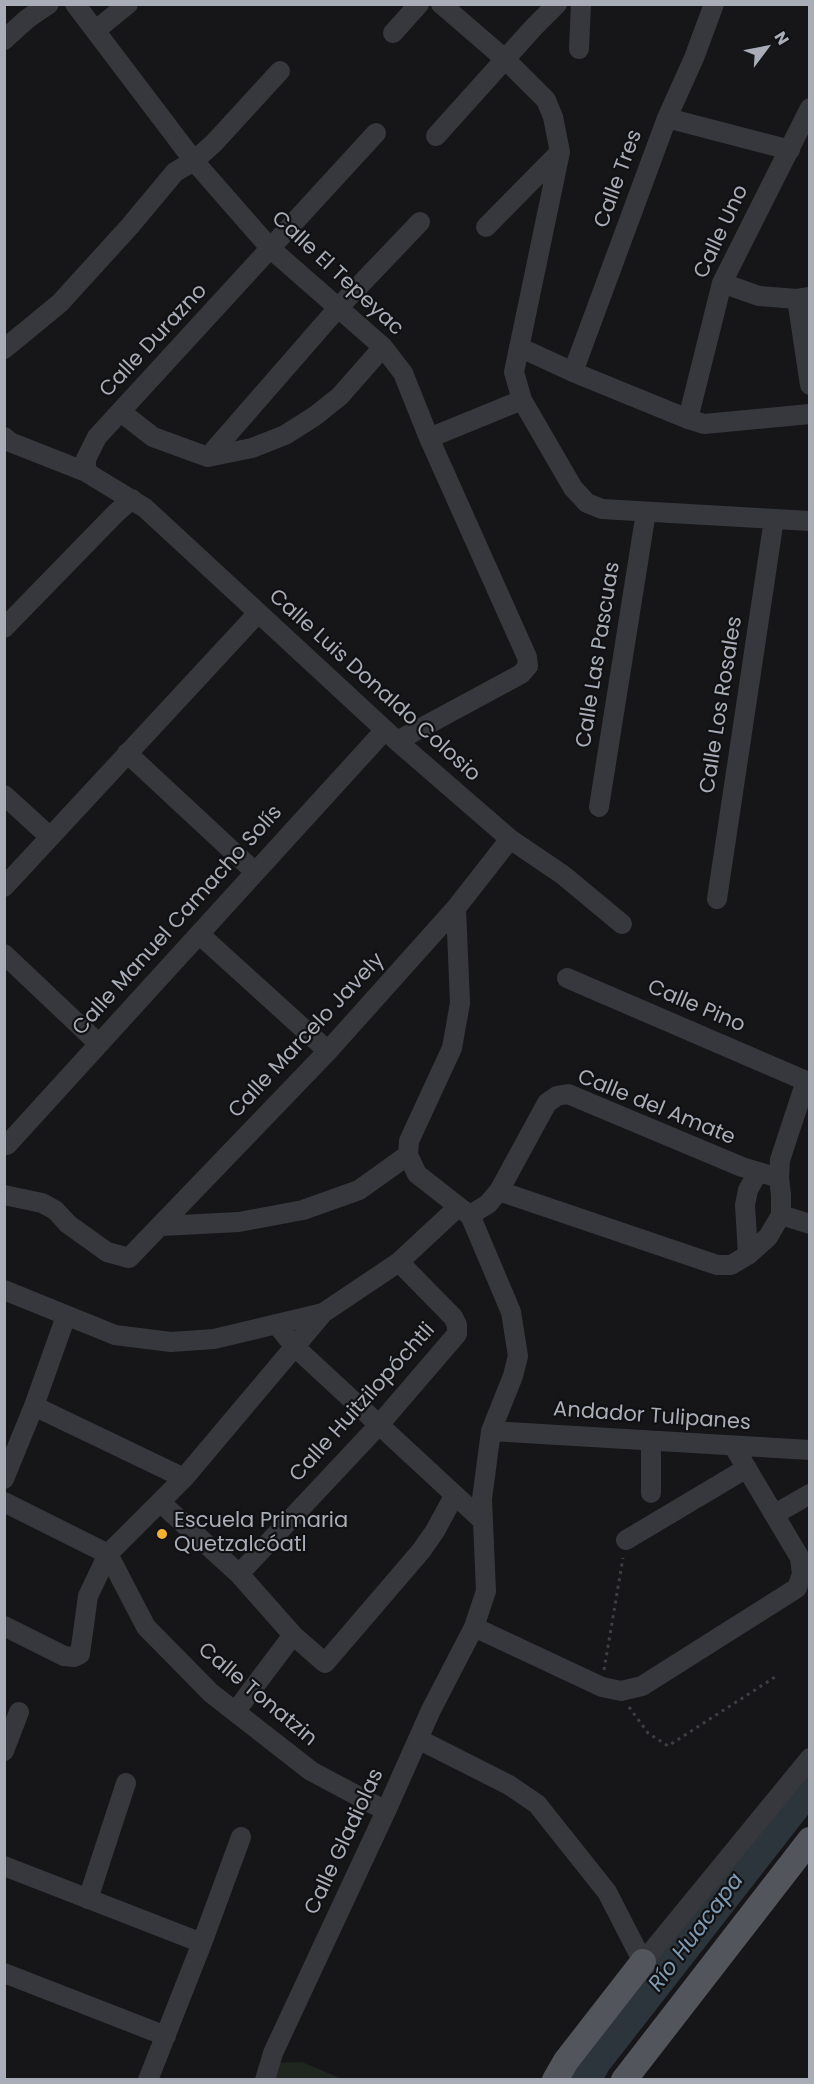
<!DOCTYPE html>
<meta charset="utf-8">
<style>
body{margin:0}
#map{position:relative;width:814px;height:2084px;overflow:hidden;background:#161618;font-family:Poppins,sans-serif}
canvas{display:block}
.frame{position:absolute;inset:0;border:6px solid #a8adb8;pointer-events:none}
.north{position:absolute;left:736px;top:18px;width:60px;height:60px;-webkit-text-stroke:4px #111113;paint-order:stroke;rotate:58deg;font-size:16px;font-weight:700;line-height:24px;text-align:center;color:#a8adb8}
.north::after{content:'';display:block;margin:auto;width:21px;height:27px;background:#a8adb8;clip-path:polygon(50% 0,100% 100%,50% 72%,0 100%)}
</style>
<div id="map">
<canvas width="814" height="2084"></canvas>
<div class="frame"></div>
<div class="north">N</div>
</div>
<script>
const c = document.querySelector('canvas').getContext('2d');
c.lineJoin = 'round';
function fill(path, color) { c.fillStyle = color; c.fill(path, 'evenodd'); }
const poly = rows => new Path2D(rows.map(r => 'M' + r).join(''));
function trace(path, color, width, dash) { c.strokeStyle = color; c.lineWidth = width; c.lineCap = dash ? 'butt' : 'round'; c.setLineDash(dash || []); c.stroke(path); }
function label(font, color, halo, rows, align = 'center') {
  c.font = font + ' Poppins,sans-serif'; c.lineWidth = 4.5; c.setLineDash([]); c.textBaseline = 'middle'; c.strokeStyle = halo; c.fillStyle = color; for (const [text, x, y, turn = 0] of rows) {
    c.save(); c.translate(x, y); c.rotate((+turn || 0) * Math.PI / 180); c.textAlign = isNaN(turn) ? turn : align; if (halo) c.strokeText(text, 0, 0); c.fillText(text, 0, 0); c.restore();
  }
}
fill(poly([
 [302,2062,342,2079,263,2080,266,2063]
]), '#1e261f');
trace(poly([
 [585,2080,595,2062,810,1786]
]), '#2c353c', 32);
trace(poly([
 [604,1670,623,1558],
 [629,1707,648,1733,668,1746,775,1677]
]), '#3d3f44', 3, [3, 4.5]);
trace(poly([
 [75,4,194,161,271,249,383,347,403,373,429,438,527,657,528,666,521,674,397,741],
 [441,4,506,60,546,100,553,117,560,152,514,372,522,400,573,488,587,503,602,509,810,521],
 [96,30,128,4],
 [393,33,419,4],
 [4,40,27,19,49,4],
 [579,49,581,4],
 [667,118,790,150],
 [436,136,534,27,557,4],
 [486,227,560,152],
 [722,283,759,296,797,299,810,297],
 [797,299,810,385],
 [519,347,573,372,688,419,704,424,810,414],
 [4,349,60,303,130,226,175,172,194,161,214,143,280,71],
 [573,372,667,118,694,58,714,4],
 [121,412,153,437,208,457,252,448,285,435,315,416,340,396,383,347],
 [688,419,722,283,810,108],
 [4,437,10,442,86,472,145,508,397,741,510,839,563,875,622,924],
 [429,438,522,400],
 [208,457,337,309,420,222],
 [86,472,86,459,97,437,376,133],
 [4,628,116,513,132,499],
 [127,753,255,872],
 [4,795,50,837],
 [599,807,646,512],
 [4,887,258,613],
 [717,899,774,519],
 [456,908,460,1003,452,1048,409,1141,408,1155,417,1174,468,1214],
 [199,934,328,1051],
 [4,954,99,1044],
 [7,1145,385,730],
 [499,1191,717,1265,731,1265,748,1255,768,1237,781,1215,781,1195,779,1178,780,1160,806,1081,567,978],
 [4,1195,42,1203,55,1210,68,1224,107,1252,129,1258,328,1051,456,908,510,839],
 [470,1215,488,1204,499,1191,547,1103,557,1096,568,1094,742,1167,779,1178],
 [781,1215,810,1224],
 [161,1226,239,1222,303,1210,359,1190,408,1155],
 [748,1255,745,1205,748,1190,758,1172],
 [4,1290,115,1335,171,1342,214,1339,323,1313,399,1262,458,1207],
 [276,1324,295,1347,483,1521],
 [34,1406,184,1478],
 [491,1431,810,1450],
 [4,1479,34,1406,66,1316],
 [651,1493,651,1441],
 [4,1502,108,1554],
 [160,1502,239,1574,293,1635,325,1663,421,1551,435,1531,454,1496],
 [775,1514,810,1494],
 [626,1540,747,1468],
 [108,1554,146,1627,211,1693,311,1771,386,1811],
 [239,1574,378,1426,457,1334,457,1325,453,1317,399,1262],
 [4,1626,64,1656,74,1657,80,1654,88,1596,108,1554,184,1478,323,1313],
 [474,1627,602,1687,621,1691,642,1686,797,1588,802,1574,800,1558,734,1447],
 [235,1712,293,1635],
 [418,1739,509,1785,537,1804,607,1892,643,1962,810,1758],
 [4,1751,19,1712],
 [4,1866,202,1943],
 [88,1899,126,1783],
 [4,1973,166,2036],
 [148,2080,202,1943,241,1837],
 [265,2080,273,2053,386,1811,431,1710,474,1627,486,1591,482,1499,491,1431,513,1376,518,1356,511,1312,470,1215]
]), '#37383d', 20);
trace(poly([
 [555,2080,566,2061,643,1962],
 [624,2080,810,1840]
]), '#53555c', 26);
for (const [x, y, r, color] of [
 [162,1534,6,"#f2b134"]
]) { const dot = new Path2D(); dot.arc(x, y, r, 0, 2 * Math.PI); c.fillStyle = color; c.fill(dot); trace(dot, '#111113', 2); }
label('21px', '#a8adb8', '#111113', [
 ["Calle Tres",619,179,-70],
 ["Calle Uno",722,232,-65],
 ["Calle El Tepeyac",337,274,43],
 ["Calle Durazno",154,341,-47],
 ["Calle Las Pascuas",599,655,-81],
 ["Calle Luis Donaldo Colosio",374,686,42],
 ["Calle Los Rosales",722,705,-81],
 ["Calle Manuel Camacho Solís",178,921,-48],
 ["Calle Pino",696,1007,23],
 ["Calle Marcelo Javely",307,1036,-47],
 ["Calle del Amate",656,1108,22],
 ["Calle Huitzilopóchtli",363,1403,-48],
 ["Andador Tulipanes",652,1417,4],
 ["Calle Tonatzin",257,1695,40],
 ["Calle Gladiolas",345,1842,-65]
]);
label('21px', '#a8adb8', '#111113', [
 ["Escuela Primaria",174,1522],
 ["Quetzalcóatl",174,1546]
], 'left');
label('italic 22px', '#7f9bb3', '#111113', [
 ["Río Huacapa",697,1933,-53]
]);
</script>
